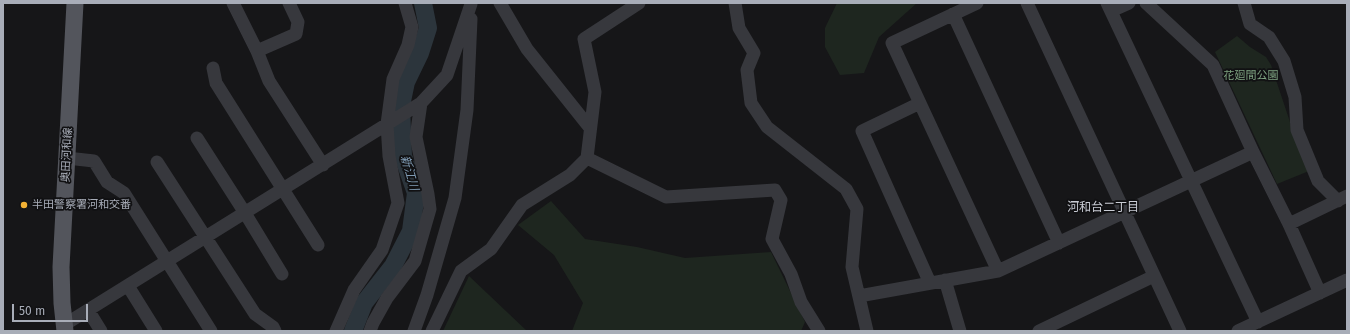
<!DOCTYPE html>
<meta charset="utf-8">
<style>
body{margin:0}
#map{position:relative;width:1350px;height:334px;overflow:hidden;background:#161618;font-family:"Fira Sans",sans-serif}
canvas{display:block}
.frame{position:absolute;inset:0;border:4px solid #a8adb8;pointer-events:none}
.scale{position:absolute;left:12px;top:304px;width:76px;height:18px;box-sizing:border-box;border:2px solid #a8adb8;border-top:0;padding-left:5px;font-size:12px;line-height:14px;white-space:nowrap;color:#a8adb8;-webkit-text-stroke:3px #111113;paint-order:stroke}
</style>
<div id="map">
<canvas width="1350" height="334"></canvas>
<div class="frame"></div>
<div class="scale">50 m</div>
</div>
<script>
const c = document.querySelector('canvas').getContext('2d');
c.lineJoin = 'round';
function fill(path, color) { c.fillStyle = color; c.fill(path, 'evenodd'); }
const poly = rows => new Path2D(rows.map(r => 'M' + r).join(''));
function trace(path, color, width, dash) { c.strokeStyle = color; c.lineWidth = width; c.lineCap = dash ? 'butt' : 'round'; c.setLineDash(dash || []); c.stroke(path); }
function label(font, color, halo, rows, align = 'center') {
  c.font = font + ' "Fira Sans","Noto Sans JP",sans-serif'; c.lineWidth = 3.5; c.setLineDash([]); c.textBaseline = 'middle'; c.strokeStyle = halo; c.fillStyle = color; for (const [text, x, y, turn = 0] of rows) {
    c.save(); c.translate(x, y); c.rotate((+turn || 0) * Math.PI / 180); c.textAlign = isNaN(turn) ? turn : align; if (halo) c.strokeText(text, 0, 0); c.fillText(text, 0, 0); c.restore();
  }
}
fill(poly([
 [837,3,917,3,879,37,864,73,840,75,825,47,825,28],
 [1237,36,1250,47,1266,57,1271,65,1295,137,1309,171,1277,184,1215,52],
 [551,201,585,239,637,247,685,258,771,252,805,322,801,331,572,331,583,303,554,255,518,225],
 [469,276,527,331,443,331]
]), '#1e261f');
trace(poly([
 [353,331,364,303,393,266,411,231,416,193,403,156,401,106,406,82,420,53,428,28,423,3]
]), '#2c353c', 18);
trace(poly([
 [233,3,257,51,269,81,323,165],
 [500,3,527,49,590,128],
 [735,3,739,28,754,53,747,70,751,103,767,127,846,189,857,209,852,267,867,331],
 [977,3,892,43,998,271],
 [1027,3,1180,331],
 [1107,3,1258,322],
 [1146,3,1213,65,1253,152,1289,224,1320,293],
 [1244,3,1250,24,1269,37,1284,61,1295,97,1297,130,1318,181,1338,201],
 [1111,11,1129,3],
 [953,14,1059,243],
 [257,51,296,34,298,22,289,3],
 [213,68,216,83,318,245],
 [920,103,862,131,930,283],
 [197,138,245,213,282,274],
 [67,158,94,161,107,182,124,193,211,331],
 [587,158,666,197,775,190,781,200,772,239,791,274,801,302,819,331],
 [157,162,255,314,273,327,275,331],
 [1289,224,1347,196],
 [945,280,960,331],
 [128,286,156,331],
 [859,296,998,271,1253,152],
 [88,310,101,331],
 [64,325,421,103,447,75,471,4],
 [336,331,354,290,382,250,398,203,389,156,387,124,393,79,408,45,412,27,405,3],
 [370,331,373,323,387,298,415,261,430,209,428,194,416,137,421,103],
 [414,331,427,295,455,198,467,110,471,19],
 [432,331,461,271,491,249,522,205,570,175,587,158,595,92,584,39,639,3],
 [1039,331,1154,276],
 [1238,331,1347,280]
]), '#37383d', 13);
trace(poly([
 [65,331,62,303,61,267,75,3]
]), '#53555c', 17);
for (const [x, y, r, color] of [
 [24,205,4,"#f2b134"]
]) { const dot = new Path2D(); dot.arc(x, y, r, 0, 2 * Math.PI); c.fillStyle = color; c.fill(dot); trace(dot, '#111113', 1.5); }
label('11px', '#7fa381', '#111113', [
 ["花廻間公園",1251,76]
]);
label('11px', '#a8adb8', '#111113', [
 ["奥田河和線",67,155,-87]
]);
label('11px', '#a8adb8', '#111113', [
 ["半田警察署河和交番",32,205]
], 'left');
label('italic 12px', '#7f9bb3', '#111113', [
 ["新江川",409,173,74]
]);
label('12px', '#c9ccd4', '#111113', [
 ["河和台二丁目",1103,208]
]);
</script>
